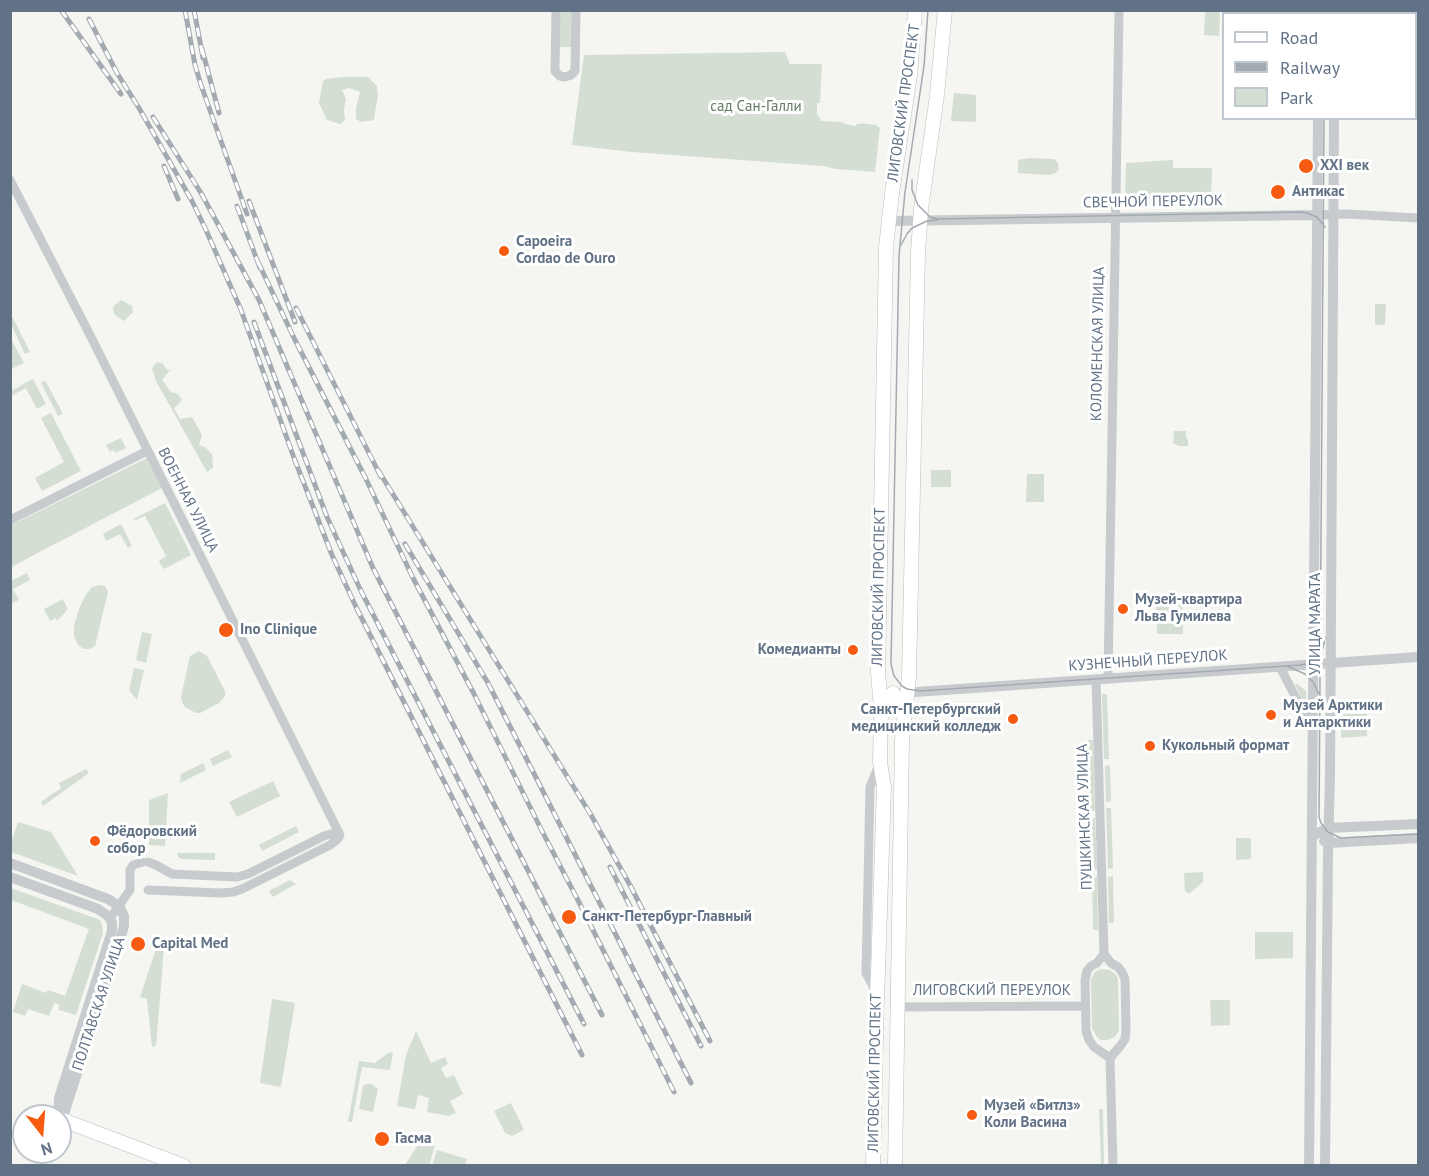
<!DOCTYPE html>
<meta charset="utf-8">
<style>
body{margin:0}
#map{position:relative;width:1429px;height:1176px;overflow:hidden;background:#f5f6f1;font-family:"PT Sans",sans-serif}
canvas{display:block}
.frame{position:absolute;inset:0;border:12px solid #617286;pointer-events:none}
.legend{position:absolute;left:1222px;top:12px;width:195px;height:108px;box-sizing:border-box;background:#fff;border:2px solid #c0c7cf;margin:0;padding:8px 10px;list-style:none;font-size:18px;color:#617286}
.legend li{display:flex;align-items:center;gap:12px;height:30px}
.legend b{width:30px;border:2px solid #c0c7cf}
.north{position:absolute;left:12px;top:1104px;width:60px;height:60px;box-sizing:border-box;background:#fff;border:2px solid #c0c7cf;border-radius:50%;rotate:163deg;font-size:16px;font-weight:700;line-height:24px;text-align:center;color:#617286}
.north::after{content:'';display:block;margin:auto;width:21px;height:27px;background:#f65b11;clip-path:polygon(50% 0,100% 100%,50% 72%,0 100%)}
</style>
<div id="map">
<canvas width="1429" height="1176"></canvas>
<div class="frame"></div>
<ul class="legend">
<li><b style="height:8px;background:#fff"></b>Road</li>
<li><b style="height:8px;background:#a4aab1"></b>Railway</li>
<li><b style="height:16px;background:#d5ded2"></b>Park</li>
</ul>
<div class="north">N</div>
</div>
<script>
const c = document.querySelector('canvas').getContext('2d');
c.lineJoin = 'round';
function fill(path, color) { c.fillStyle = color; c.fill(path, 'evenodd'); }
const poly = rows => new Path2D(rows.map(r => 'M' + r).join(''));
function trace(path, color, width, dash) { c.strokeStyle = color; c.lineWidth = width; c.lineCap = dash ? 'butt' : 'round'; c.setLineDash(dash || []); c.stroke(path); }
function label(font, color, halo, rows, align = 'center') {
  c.font = font + ' "PT Sans",sans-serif'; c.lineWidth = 6; c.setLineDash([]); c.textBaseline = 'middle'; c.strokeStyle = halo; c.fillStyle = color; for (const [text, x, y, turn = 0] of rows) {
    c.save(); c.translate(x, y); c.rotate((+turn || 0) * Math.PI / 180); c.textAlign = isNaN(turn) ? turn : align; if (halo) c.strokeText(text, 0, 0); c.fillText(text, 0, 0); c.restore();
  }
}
fill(poly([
 [560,11,572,11,572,47,560,47],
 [1205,11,1220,11,1219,36,1204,35],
 [785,52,790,64,822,64,820,103,817,103,817,115,819,116,821,121,842,122,845,124,856,126,856,124,861,124,861,123,877,125,877,127,880,127,875,172,836,169,823,166,632,152,572,145,584,55],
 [341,77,368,77,377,86,378,97,376,106,374,120,361,122,356,119,356,109,360,92,349,88,342,90,346,99,344,109,345,120,340,124,327,120,319,103,323,81,326,79],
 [954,93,976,95,976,122,951,121],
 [1030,158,1054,159,1058,163,1059,169,1056,173,1049,175,1018,173,1018,160],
 [1173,160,1173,168,1212,168,1211,198,1214,198,1214,205,1125,205,1126,163],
 [121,300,132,306,133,312,124,321,114,314,113,307],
 [1375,304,1386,304,1385,325,1375,325],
 [13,318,30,352,25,354,11,324,11,319],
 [10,337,24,363,11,369,11,364,12,362,11,359],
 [157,362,163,364,166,369,170,370,162,380,171,392,178,394,182,400,174,408,180,419,192,417,202,435,199,445,205,447,212,454,213,468,207,472,156,381,152,368],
 [33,379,46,404,37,409,26,388,11,396,11,391],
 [45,380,63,414,58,416,41,383],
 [51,413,81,471,42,491,35,478,64,462,41,418],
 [1174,431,1186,431,1186,438,1188,440,1188,446,1179,446,1173,443],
 [121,438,126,448,115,453,114,450,110,452,106,445],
 [147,458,162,488,11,567,11,525],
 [931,470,951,470,951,487,931,487],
 [1027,474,1044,474,1044,502,1026,502],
 [165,503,191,555,164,569,159,562,160,560,166,556,145,516,136,520,133,519],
 [121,524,132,546,128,548,120,534,106,541,103,534],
 [27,573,30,580,13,589,19,600,12,603,11,600,11,581],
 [99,585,105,586,108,592,95,646,89,649,84,649,78,645,74,636,74,626,79,609,85,596,92,587],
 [63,599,68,609,57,621,56,618,50,621,44,609],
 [1156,604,1182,604,1183,634,1157,634],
 [142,632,152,634,146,663,136,660],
 [199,651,207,656,225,691,225,696,219,703,200,713,196,713,185,707,182,702,181,697,190,656],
 [134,668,144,670,137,700,129,690],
 [1296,683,1306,691,1307,709,1295,685],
 [1102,694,1107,694,1109,759,1104,759],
 [1341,714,1367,714,1367,736,1341,738],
 [1088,740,1093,740,1095,811,1090,811],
 [228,750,232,757,213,766,210,759],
 [203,763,206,770,180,783,181,774],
 [1110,765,1111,801,1106,802,1105,766],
 [86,769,89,773,43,806,41,803,42,801,61,788,59,783],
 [273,781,280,796,237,817,229,802],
 [168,793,165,846,149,845,149,800],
 [1106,808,1111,808,1113,868,1108,869],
 [1095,818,1097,869,1092,870,1090,819],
 [18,822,51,832,78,876,11,852,11,842],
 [296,826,299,832,262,851,259,845],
 [1236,838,1251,838,1251,859,1236,860],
 [178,853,215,853,215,860,182,859,178,857],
 [1203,872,1203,882,1189,894,1185,891,1184,873],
 [1113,876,1114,923,1109,923,1108,877],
 [1092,877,1097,877,1098,930,1093,930],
 [290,880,296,884,273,897,269,891],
 [11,888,100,920,102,924,103,933,76,1015,59,1010,59,1005,54,1003,49,1016,28,1009,25,1016,13,1012,22,984,46,993,48,990,65,996,89,929,11,900],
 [1255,932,1293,932,1293,958,1255,959],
 [160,937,164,938,162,975,156,1046,152,1047,147,999,140,997],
 [1100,969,1110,970,1117,976,1118,980,1119,1030,1115,1037,1107,1040,1101,1040,1097,1037,1092,1028,1091,980,1095,972],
 [272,999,295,1003,281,1087,260,1083],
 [1210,1000,1230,1000,1230,1025,1211,1026],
 [416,1031,431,1063,445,1057,448,1064,441,1068,446,1078,454,1075,463,1094,450,1101,456,1113,449,1116,427,1112,429,1098,418,1095,415,1109,397,1106,406,1055],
 [393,1052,390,1070,362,1067,352,1122,348,1122,359,1061,375,1063,388,1053],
 [366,1084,371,1084,378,1089,373,1112,359,1109,363,1086],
 [511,1103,524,1130,512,1136,505,1133,494,1111],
 [1099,1109,1103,1109,1104,1165,1101,1165],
 [419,1143,435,1146,429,1165,405,1165],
 [437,1150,467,1159,465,1165,432,1165]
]), '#d5ded2');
const primary = poly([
 [881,709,893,693,904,713],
 [60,1119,184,1166],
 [43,1166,48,1152],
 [873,1166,877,992,878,972,884,787,880,762,881,709,878,672,886,247,892,193,910,75,915,10],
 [895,1166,902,740,909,677,918,252,921,209,937,95,945,10]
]);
trace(primary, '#babdc1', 15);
trace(poly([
 [556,10,555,71,560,76,565,77,571,75,575,71,576,10],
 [10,180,91,337,340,835],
 [1317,215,1347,214,1418,218],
 [10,520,147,451],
 [1280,667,1312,729],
 [1096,679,1104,954,1111,963,1118,967,1122,972,1125,979,1126,1030,1125,1039,1121,1045,1110,1058,1113,1166],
 [1108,679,1119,10],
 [148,890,220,893,233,892,242,889,330,845,338,839,340,835,334,833,324,836,248,874,237,877,172,874,156,865,148,862],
 [110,918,130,890,130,870,133,865,143,862],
 [1104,954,1097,963,1091,966,1087,971,1085,980,1086,1031,1089,1040,1094,1047,1110,1058],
 [875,990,866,973,870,787,879,765],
 [898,1007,1085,1006]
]), '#c8cbce', 9);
trace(poly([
 [1371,10,1378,14],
 [1396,10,1404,14],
 [1319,14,1319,10],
 [1335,14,1335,10],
 [1416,18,1418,19],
 [1416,29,1418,30],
 [888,221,1317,215],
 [901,693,1418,657],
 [1312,836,1328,828,1418,824],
 [1324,841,1328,843,1418,838],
 [10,863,108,899,119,906,124,916,124,926,118,947,62,1120],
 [10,877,98,909,108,916,112,922,112,931,59,1098,58,1116],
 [1309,1166,1318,118],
 [1325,1166,1328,853,1330,776,1334,118]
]), '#c8cbce', 10);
trace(primary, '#fff', 14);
trace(poly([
 [928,10,924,66,905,192,899,256,891,664,894,676,902,686,907,689,920,691,1300,665,1307,664,1317,657,1323,648,1325,637],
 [1325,14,1325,10],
 [1324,118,1319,817,1321,823,1328,832,1341,838,1418,834],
 [912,180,912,190,918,205,930,217,938,219,1301,212,1307,213,1317,217,1325,227],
 [901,245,907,234,912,228,927,221,938,220],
 [1289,667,1305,674,1313,682,1319,694]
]), '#a4aab1', 1.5);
const rail = poly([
 [61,10,121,94],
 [185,10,195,65,201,85,247,214],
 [194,10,203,58],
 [89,19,117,73,139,108,192,201,206,230,241,310,294,458,332,555,356,607,582,1055],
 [202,49,219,113],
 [153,117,201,193,259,300,373,568,602,1015],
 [164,166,178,199],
 [249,201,295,322],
 [237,206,260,268],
 [258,262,295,340,365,477,413,578,474,694,542,831,583,910,674,1092],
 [296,308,381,477],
 [254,322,327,517,361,591,584,1024],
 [378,470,591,815,631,887,710,1041],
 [405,544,488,683,691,1083],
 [610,867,701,1046]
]);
trace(rail, '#a4aab1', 5);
trace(rail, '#fff', 3, [9]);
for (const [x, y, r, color] of [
 [1306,166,8,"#f65b11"],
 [1278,192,8,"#f65b11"],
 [504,251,6,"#f65b11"],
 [1123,609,6,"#f65b11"],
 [226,630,8,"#f65b11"],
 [853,650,6,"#f65b11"],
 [1271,715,6,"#f65b11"],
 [1013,719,6,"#f65b11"],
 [1150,746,6,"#f65b11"],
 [95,841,6,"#f65b11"],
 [569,917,8,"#f65b11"],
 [138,944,8,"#f65b11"],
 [972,1115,6,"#f65b11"],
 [382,1139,8,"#f65b11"]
]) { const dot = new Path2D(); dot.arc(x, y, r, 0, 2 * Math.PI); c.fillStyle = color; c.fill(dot); trace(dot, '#fff', 2); }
label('15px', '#617286', '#fff', [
 ["ЛИГОВСКИЙ ПРОСПЕКТ",904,103,-82],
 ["СВЕЧНОЙ ПЕРЕУЛОК",1153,202,-1],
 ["КОЛОМЕНСКАЯ УЛИЦА",1098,344,-89],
 ["ВОЕННАЯ УЛИЦА",188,500,63],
 ["ЛИГОВСКИЙ ПРОСПЕКТ",879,587,-89],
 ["УЛИЦА МАРАТА",1316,624,-90],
 ["КУЗНЕЧНЫЙ ПЕРЕУЛОК",1148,661,-4],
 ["ПУШКИНСКАЯ УЛИЦА",1085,817,-92],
 ["ЛИГОВСКИЙ ПЕРЕУЛОК",992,991],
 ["ПОЛТАВСКАЯ УЛИЦА",99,1004,-72],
 ["ЛИГОВСКИЙ ПРОСПЕКТ",875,1073,-89]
]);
label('15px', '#647c61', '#fff', [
 ["сад Сан-Галли",756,107]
]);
label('bold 15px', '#617286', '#fff', [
 ["XXI век",1320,166],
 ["Антикас",1292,192],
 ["Capoeira",516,242],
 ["Cordao de Ouro",516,259],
 ["Музей-квартира",1135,600],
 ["Льва Гумилева",1135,617],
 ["Ino Clinique",240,630],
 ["Комедианты",841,650,"right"],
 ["Музей Арктики",1283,706],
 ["и Антарктики",1283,723],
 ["Санкт-Петербургский",1001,710,"right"],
 ["медицинский колледж",1001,727,"right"],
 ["Кукольный формат",1162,746],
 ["Фёдоровский",107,832],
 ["собор",107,849],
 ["Санкт-Петербург-Главный",582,917],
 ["Capital Med",152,944],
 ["Музей «Битлз»",984,1106],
 ["Коли Васина",984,1123],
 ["Гасма",395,1139]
], 'left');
</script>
